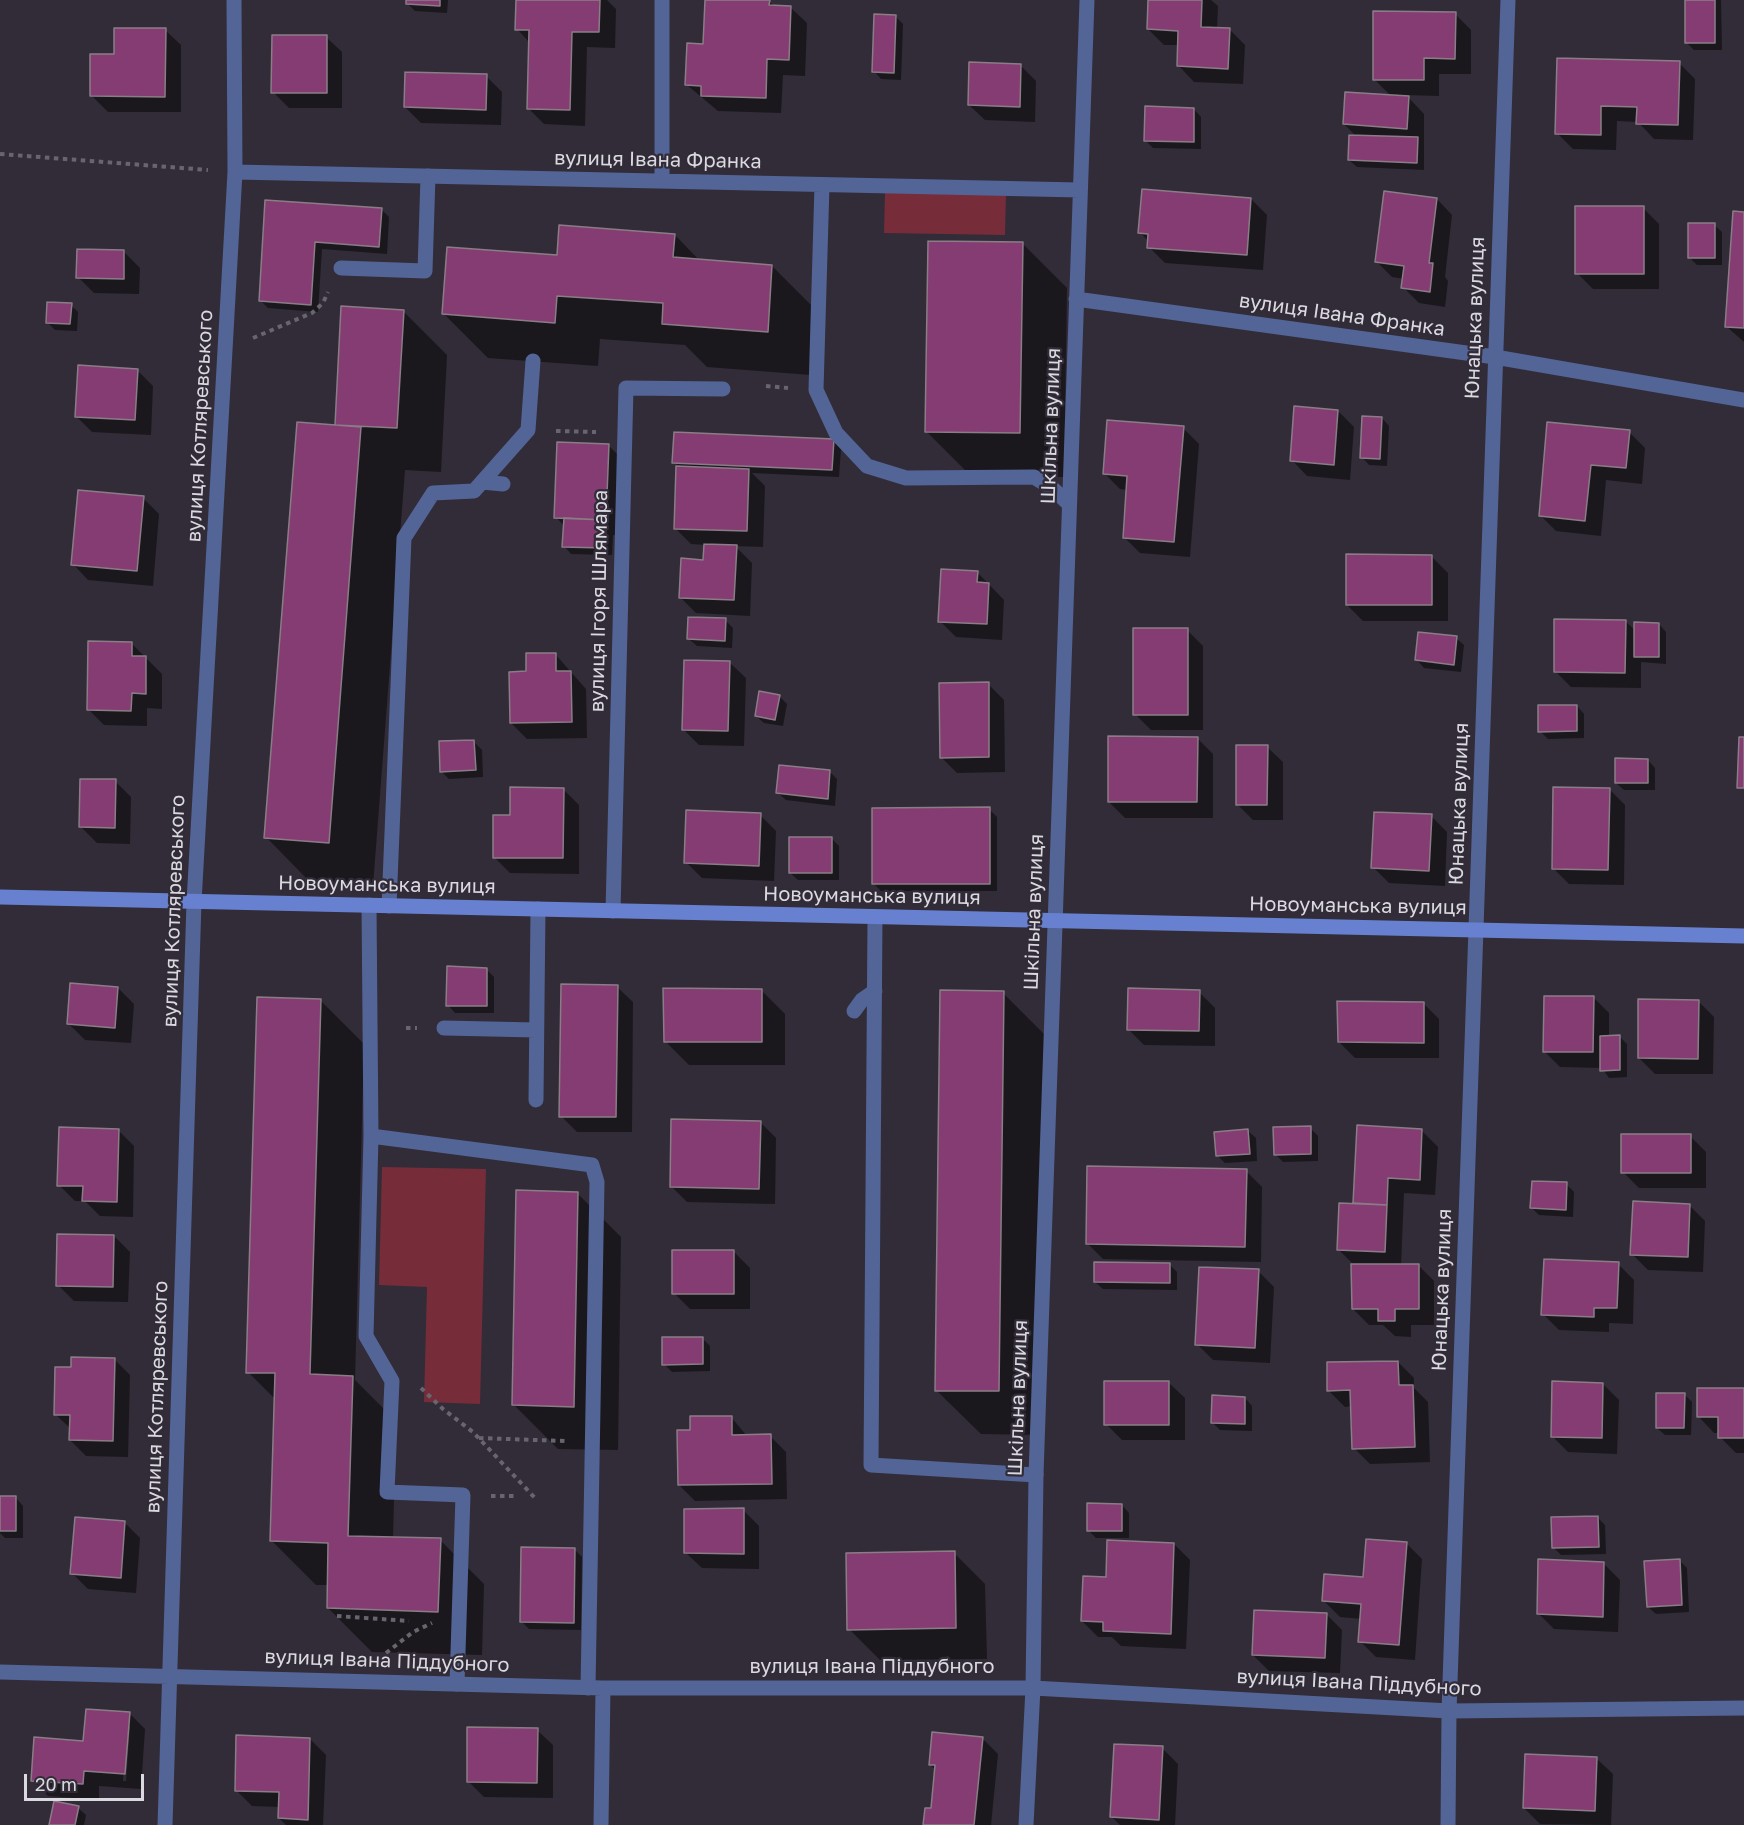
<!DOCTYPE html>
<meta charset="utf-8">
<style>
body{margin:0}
#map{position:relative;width:1744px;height:1825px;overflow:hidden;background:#312c38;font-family:"Golos Text",sans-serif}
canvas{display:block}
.scale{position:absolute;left:24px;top:1774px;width:120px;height:27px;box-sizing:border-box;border:3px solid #dbd9e0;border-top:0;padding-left:8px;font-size:18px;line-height:21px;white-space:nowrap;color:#dbd9e0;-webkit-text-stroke:4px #312c38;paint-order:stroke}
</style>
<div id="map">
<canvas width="1744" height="1825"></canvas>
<div class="scale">20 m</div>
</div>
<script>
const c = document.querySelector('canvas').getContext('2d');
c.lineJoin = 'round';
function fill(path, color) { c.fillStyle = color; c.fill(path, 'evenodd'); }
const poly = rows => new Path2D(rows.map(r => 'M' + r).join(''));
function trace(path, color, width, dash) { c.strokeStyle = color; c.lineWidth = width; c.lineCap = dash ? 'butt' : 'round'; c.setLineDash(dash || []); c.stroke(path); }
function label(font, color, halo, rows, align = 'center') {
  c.font = font + ' "Golos Text",sans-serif'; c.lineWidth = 4.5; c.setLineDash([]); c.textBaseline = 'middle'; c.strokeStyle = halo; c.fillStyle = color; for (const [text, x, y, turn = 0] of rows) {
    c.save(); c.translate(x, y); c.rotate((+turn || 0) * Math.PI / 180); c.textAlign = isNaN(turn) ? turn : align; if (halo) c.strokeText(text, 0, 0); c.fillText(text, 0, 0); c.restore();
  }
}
fill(poly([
 [885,192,1006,193,1005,235,884,233],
 [382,1167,486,1169,480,1404,424,1402,427,1287,379,1285]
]), '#772c3a');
fill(poly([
 [408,0,448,0,447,13,415,11,408,4],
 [518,0,607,0,616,9,615,48,587,47,585,126,544,124,528,108,530,43,517,29],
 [706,0,769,1,775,7,791,8,807,23,805,76,783,75,781,113,718,111,687,85,705,45],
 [1149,0,1211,0,1218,6,1217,29,1229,29,1245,45,1243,84,1194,82,1179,66,1179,45,1164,45,1148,29],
 [1687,0,1721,0,1722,50,1694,50,1687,43],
 [1455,14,1471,30,1471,74,1439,74,1439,96,1406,95,1424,114,1424,170,1357,167,1349,160,1357,137,1344,124,1392,97,1374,79],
 [895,16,903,24,901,80,881,79,874,71],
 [165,30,181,45,181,112,108,112,92,96,115,55],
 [326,37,342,52,342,108,289,108,273,92],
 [1559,60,1679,63,1695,79,1693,140,1654,139,1638,122,1617,121,1616,150,1573,149,1557,133],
 [1020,65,1036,81,1035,122,985,120,969,105],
 [486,76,502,92,501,125,421,123,405,107],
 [1194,109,1201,117,1201,149,1153,148,1145,140],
 [1251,199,1267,215,1263,270,1165,263,1149,247,1149,242,1140,232],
 [1437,199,1452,215,1445,277,1448,281,1445,307,1419,303,1403,287,1404,279,1392,277,1376,261],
 [266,202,381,209,389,217,387,254,322,249,318,312,268,308,260,300],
 [1643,208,1659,224,1659,289,1593,289,1577,273],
 [1744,213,1744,342,1726,326],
 [1714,225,1722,232,1722,265,1697,265,1690,258],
 [675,235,700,261,772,266,816,310,811,375,707,367,685,345,600,339,598,366,488,358,444,314,558,256],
 [1023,244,1067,288,1064,477,971,476,927,432],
 [124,252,140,268,139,294,94,293,78,277],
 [71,305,78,312,77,331,55,330,47,322],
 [342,307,403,311,447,355,441,472,405,470,373,886,310,882,266,837,336,426],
 [137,370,153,386,151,435,92,432,76,416],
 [1338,411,1354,427,1350,480,1307,476,1292,460],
 [1382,418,1389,426,1387,466,1369,465,1362,457],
 [1549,424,1629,432,1645,448,1642,484,1606,480,1601,536,1556,531,1540,515],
 [1183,428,1199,444,1190,557,1140,553,1124,537,1128,490,1120,489,1104,473],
 [833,441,841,449,839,477,752,473,765,486,763,547,735,546,752,563,750,616,696,613,680,597,705,561,706,545,691,544,675,528,678,466,674,462],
 [608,445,624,461,621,536,613,535,612,555,571,554,564,546,565,527,556,517],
 [143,498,159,514,153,586,88,580,73,564],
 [1432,557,1448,573,1448,621,1363,621,1347,605],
 [977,572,1004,600,1002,640,956,637,940,621],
 [725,620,733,628,732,648,697,646,689,639],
 [1625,621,1636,631,1659,624,1666,632,1666,664,1641,662,1641,688,1571,687,1555,671],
 [1187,630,1203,646,1203,730,1151,730,1135,714],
 [1456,638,1464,645,1461,672,1424,668,1417,660],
 [131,643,162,674,162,709,147,708,147,726,104,725,88,709],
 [555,654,586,689,587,738,527,739,511,723,527,673],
 [730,663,746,678,744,746,699,745,683,729],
 [988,684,1004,700,1005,772,957,773,941,757],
 [779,696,787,704,783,726,764,723,756,716],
 [1577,706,1584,714,1584,738,1548,739,1540,731],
 [1197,738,1213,754,1213,818,1125,818,1109,802],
 [474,742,482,750,483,777,449,779,441,771],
 [1267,747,1283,762,1283,820,1253,820,1237,804],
 [1648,760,1655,768,1655,790,1624,790,1616,783],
 [830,772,837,779,835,806,786,800,778,793],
 [115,781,131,797,130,844,97,843,81,827],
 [563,789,579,805,579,874,510,873,494,857,512,816],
 [1609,789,1625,805,1624,885,1569,884,1553,868],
 [989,809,997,817,997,891,881,891,874,884],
 [760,815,776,831,774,881,702,878,686,862],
 [1431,816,1447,832,1445,886,1389,883,1373,867],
 [831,838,839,846,839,880,798,880,790,873],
 [486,969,494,977,494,1013,455,1013,448,1005],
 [617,987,633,1002,632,1132,577,1132,561,1116],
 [118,988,134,1004,131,1043,85,1040,69,1024],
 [761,990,785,1014,785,1065,689,1065,665,1041],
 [1199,992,1215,1008,1215,1046,1144,1045,1128,1029],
 [1003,993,1047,1037,1042,1435,981,1434,936,1390],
 [1593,997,1609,1013,1609,1037,1620,1037,1627,1044,1627,1077,1609,1078,1602,1068,1560,1067,1544,1051],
 [320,1000,364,1044,355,1380,396,1421,393,1539,440,1540,484,1584,482,1655,372,1652,328,1608,329,1585,316,1585,272,1541,276,1400,248,1372],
 [1698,1001,1714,1017,1713,1074,1655,1074,1639,1058],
 [1423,1003,1439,1019,1439,1058,1355,1058,1339,1042],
 [760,1122,776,1138,775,1204,687,1202,671,1186],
 [1358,1127,1422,1131,1438,1147,1435,1195,1404,1193,1401,1266,1418,1265,1434,1281,1434,1325,1411,1325,1411,1337,1395,1336,1383,1325,1369,1325,1353,1309,1355,1266,1339,1250,1354,1204],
 [1310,1128,1318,1136,1318,1161,1283,1162,1275,1154],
 [118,1130,134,1146,133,1217,100,1216,85,1201,75,1201,59,1185],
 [1248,1131,1256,1138,1257,1161,1225,1163,1218,1156],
 [1690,1136,1706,1152,1706,1188,1639,1188,1623,1172],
 [1246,1171,1262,1187,1261,1262,1103,1259,1087,1243],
 [1566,1184,1574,1192,1573,1217,1539,1215,1532,1208],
 [577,1193,621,1237,618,1450,558,1449,514,1405],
 [1689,1205,1705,1221,1703,1272,1648,1270,1632,1254],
 [114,1236,130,1252,128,1302,74,1301,58,1285],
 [734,1252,750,1268,750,1309,690,1309,674,1293],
 [1169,1264,1177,1272,1177,1290,1103,1289,1095,1282],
 [1618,1264,1634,1280,1633,1324,1609,1323,1609,1332,1559,1330,1543,1314],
 [1258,1271,1274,1287,1270,1363,1213,1360,1197,1344],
 [702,1338,710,1346,710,1371,672,1372,664,1364],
 [114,1359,130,1375,128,1457,86,1456,70,1440,71,1429,55,1414,72,1369],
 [1398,1362,1414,1378,1414,1388,1428,1402,1430,1462,1370,1464,1354,1448,1352,1406,1345,1407,1329,1391],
 [1169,1383,1185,1398,1185,1440,1122,1440,1106,1424],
 [1603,1384,1619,1400,1617,1454,1568,1452,1552,1436],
 [1744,1389,1744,1453,1736,1453,1720,1437,1720,1433,1714,1433,1699,1417],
 [1684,1394,1692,1402,1691,1435,1665,1435,1657,1428],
 [1245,1398,1252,1406,1252,1431,1220,1430,1212,1422],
 [731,1417,747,1436,770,1436,786,1452,787,1499,695,1501,679,1485,691,1432],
 [0,1497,16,1498,23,1506,23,1538,5,1538,0,1533],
 [1122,1505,1129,1513,1129,1538,1096,1538,1088,1530],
 [743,1510,759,1526,759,1569,702,1568,686,1553],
 [1598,1518,1605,1525,1606,1554,1561,1555,1553,1547],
 [124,1522,140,1538,136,1593,88,1589,72,1573],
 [1406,1543,1422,1559,1415,1660,1376,1657,1360,1641,1362,1619,1340,1617,1324,1601,1365,1579],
 [1174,1544,1190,1560,1186,1649,1121,1646,1112,1637,1098,1637,1082,1621,1107,1579],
 [574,1549,582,1557,581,1630,529,1629,521,1621],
 [954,1553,985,1584,987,1659,880,1660,849,1629],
 [1679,1560,1687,1568,1689,1612,1656,1614,1648,1607],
 [1604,1564,1620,1580,1618,1632,1554,1629,1538,1613],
 [1326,1614,1342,1630,1340,1673,1269,1671,1253,1655],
 [129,1713,145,1729,141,1789,99,1786,99,1800,48,1796,32,1780],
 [127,1726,130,1726,126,1781,123,1781],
 [537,1730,553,1745,553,1798,484,1797,468,1781],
 [982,1738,998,1754,991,1825,924,1825,933,1810,936,1770,930,1765],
 [310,1739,326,1755,323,1825,286,1825,279,1818,280,1807,252,1806,236,1790],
 [1162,1748,1178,1764,1175,1825,1120,1825,1111,1816],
 [1597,1759,1613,1774,1611,1825,1540,1824,1524,1808],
 [78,1808,86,1815,84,1825,50,1825]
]), '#0007');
const building = poly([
 [406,0,440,0,440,6,406,4,406,0],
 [516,0,600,0,599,32,572,32,570,110,527,109,529,30,515,30,516,0],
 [705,0,770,0,769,5,791,6,789,60,767,59,766,98,701,96,701,86,685,85,687,43,703,44,705,0],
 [1148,0,1202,0,1201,27,1230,28,1228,69,1177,66,1178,31,1147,29,1148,0],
 [1685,0,1715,0,1715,43,1685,43,1685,0],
 [1373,11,1456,12,1455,59,1424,58,1424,80,1373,80,1373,11],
 [874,14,896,15,894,73,872,72,874,14],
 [114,28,166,28,165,97,90,96,90,54,114,54,114,28],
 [272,35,327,35,327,93,271,93,272,35],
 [1557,58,1680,61,1678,125,1636,124,1637,107,1601,106,1601,135,1555,134,1557,58],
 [969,62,1021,64,1020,107,968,105,969,62],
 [405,72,487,74,486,110,404,107,405,72],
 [1345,92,1409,96,1407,129,1343,124,1345,92],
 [1145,106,1194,108,1194,142,1144,141,1145,106],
 [1349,135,1418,137,1417,163,1348,160,1349,135],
 [1142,189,1251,198,1247,255,1147,248,1148,234,1138,233,1142,189],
 [1384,191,1437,198,1429,263,1433,263,1430,292,1401,288,1404,266,1375,262,1384,191],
 [265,200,382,208,379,247,315,242,311,305,259,301,265,200],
 [1575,206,1644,206,1644,274,1575,274,1575,206],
 [1733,211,1744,212,1744,328,1725,327,1733,211],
 [1688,223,1715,223,1715,258,1688,258,1688,223],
 [559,225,675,234,673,257,772,265,768,332,662,324,663,303,557,296,555,323,442,314,447,247,557,255,559,225],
 [928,241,1023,242,1020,433,925,432,928,241],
 [77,249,124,250,124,279,76,278,77,249],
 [47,302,72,303,70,324,46,323,47,302],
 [341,306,404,310,397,428,335,425,341,306],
 [78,365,138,369,135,420,75,417,78,365],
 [1294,406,1338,410,1334,465,1290,461,1294,406],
 [1362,416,1382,417,1380,459,1360,458,1362,416],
 [1107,420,1184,426,1174,542,1123,538,1127,476,1103,474,1107,420],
 [297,422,361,427,329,843,264,838,297,422],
 [1547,422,1630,430,1626,468,1591,465,1585,521,1539,516,1547,422],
 [674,432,834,439,832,470,672,463,674,432],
 [557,442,609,444,606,520,554,518,557,442],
 [676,466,749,469,747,531,674,529,676,466],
 [78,490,144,496,137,571,71,565,78,490],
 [564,518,606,520,605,548,562,547,564,518],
 [704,544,737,545,734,600,679,598,681,558,703,560,704,544],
 [1346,554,1432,555,1432,605,1346,605,1346,554],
 [941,569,978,571,977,582,989,583,987,624,938,622,941,569],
 [688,617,726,618,725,641,687,639,688,617],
 [1554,619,1626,620,1625,673,1554,672,1554,619],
 [1634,622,1659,623,1659,657,1634,657,1634,622],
 [1133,628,1188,628,1188,715,1133,715,1133,628],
 [1418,632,1457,636,1454,665,1415,660,1418,632],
 [88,641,132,642,132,656,146,656,146,694,132,693,131,711,87,710,88,641],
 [526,653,556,653,556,671,571,671,572,722,510,723,509,672,526,671,526,653],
 [684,660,730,661,728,731,682,730,684,660],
 [989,682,989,757,940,758,939,683,989,682],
 [759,691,780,695,775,720,755,716,759,691],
 [1538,705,1577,705,1577,731,1538,732,1538,705],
 [1108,736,1198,737,1197,802,1108,802,1108,736],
 [1739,737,1744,737,1744,788,1737,788,1739,737],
 [474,740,476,770,440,772,439,741,474,740],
 [1236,745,1268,745,1267,805,1236,805,1236,745],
 [1615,758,1648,759,1648,783,1615,783,1615,758],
 [779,765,830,770,828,799,776,793,779,765],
 [80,779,116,779,115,828,79,827,80,779],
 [510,787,564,788,563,858,493,858,493,815,510,815,510,787],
 [1553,787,1610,788,1608,870,1552,869,1553,787],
 [990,807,990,884,872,884,872,808,990,807],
 [686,810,761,813,759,866,684,863,686,810],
 [1374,812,1432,814,1429,871,1371,868,1374,812],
 [789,837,832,837,832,873,789,873,789,837],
 [447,966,487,968,487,1006,446,1006,447,966],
 [70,983,118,987,115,1028,67,1024,70,983],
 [561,984,618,985,616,1117,559,1117,561,984],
 [663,988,762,989,762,1042,664,1042,663,988],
 [1128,988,1200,990,1199,1031,1127,1030,1128,988],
 [940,990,1004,991,999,1391,935,1391,940,990],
 [1544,996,1594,996,1593,1052,1543,1052,1544,996],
 [257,997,321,999,310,1374,353,1376,348,1536,441,1538,438,1612,327,1608,328,1543,270,1541,275,1373,246,1373,257,997],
 [1638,999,1699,1000,1698,1059,1638,1058,1638,999],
 [1337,1001,1424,1002,1424,1043,1338,1042,1337,1001],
 [1620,1035,1620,1070,1600,1071,1600,1036,1620,1035],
 [671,1119,761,1121,759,1189,670,1187,671,1119],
 [1357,1125,1422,1129,1420,1180,1388,1178,1387,1205,1353,1203,1357,1125],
 [1311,1126,1311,1154,1274,1155,1273,1127,1311,1126],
 [59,1127,119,1129,117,1202,82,1201,83,1186,57,1186,59,1127],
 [1248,1129,1250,1154,1216,1156,1214,1132,1248,1129],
 [1621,1134,1691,1134,1691,1173,1621,1173,1621,1134],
 [1087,1166,1247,1169,1245,1247,1086,1244,1087,1166],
 [1532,1181,1567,1182,1566,1210,1530,1208,1532,1181],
 [516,1190,578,1192,574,1407,512,1405,516,1190],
 [1633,1201,1690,1204,1688,1257,1630,1255,1633,1201],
 [1339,1203,1387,1205,1385,1252,1337,1250,1339,1203],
 [57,1234,114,1235,113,1287,56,1286,57,1234],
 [672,1250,734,1250,734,1294,672,1294,672,1250],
 [1544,1259,1619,1262,1617,1308,1594,1308,1594,1317,1541,1315,1544,1259],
 [1094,1262,1170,1263,1170,1283,1094,1282,1094,1262],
 [1351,1264,1419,1264,1419,1309,1395,1309,1395,1321,1378,1321,1378,1309,1352,1309,1351,1264],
 [1199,1267,1259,1269,1255,1348,1195,1345,1199,1267],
 [662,1337,703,1337,703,1364,662,1365,662,1337],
 [71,1357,115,1358,113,1441,69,1440,70,1415,54,1415,55,1367,71,1367,71,1357],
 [1398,1361,1399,1385,1413,1385,1415,1447,1352,1449,1350,1390,1327,1391,1327,1362,1398,1361],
 [1104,1381,1169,1381,1169,1425,1104,1425,1104,1381],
 [1552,1381,1603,1383,1602,1438,1551,1437,1552,1381],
 [1697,1388,1744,1388,1744,1438,1718,1438,1718,1417,1697,1417,1697,1388],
 [1656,1393,1685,1393,1684,1428,1656,1428,1656,1393],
 [1212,1395,1245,1397,1245,1424,1211,1423,1212,1395],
 [690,1416,732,1416,732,1435,771,1434,772,1484,678,1485,677,1430,690,1430,690,1416],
 [0,1496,16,1496,16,1531,0,1531,0,1496],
 [1087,1503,1122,1504,1122,1531,1087,1531,1087,1503],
 [744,1508,744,1554,684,1553,684,1509,744,1508],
 [1598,1516,1599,1547,1552,1548,1551,1517,1598,1516],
 [75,1517,125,1521,121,1578,70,1574,75,1517],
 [1366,1539,1407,1542,1399,1645,1358,1642,1361,1604,1322,1601,1324,1574,1363,1577,1366,1539],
 [1107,1540,1174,1543,1171,1634,1103,1631,1103,1622,1081,1621,1083,1576,1106,1577,1107,1540],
 [521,1547,575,1548,574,1623,520,1622,521,1547],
 [955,1551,956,1628,847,1630,846,1553,955,1551],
 [1538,1559,1604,1562,1603,1617,1537,1614,1538,1559],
 [1680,1559,1682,1605,1647,1607,1644,1561,1680,1559],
 [1254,1610,1327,1613,1325,1658,1252,1655,1254,1610],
 [86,1709,130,1712,125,1774,84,1771,83,1784,31,1781,34,1737,83,1741,86,1709],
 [467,1727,538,1728,537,1783,467,1782,467,1727],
 [932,1732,983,1737,974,1825,923,1825,925,1808,931,1808,935,1765,929,1765,932,1732],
 [236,1735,310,1738,308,1820,278,1818,279,1792,235,1791,236,1735],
 [1114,1744,1163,1746,1159,1820,1110,1817,1114,1744],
 [1525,1754,1597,1757,1595,1811,1523,1808,1525,1754],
 [54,1801,79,1806,75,1825,49,1825,54,1801]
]);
fill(building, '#843c73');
trace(building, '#8a7d86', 1.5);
trace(poly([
 [0,154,208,170],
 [253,338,312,313,323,303,328,292],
 [766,386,788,388],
 [556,431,596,432],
 [406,1028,417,1028],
 [421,1388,443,1409,473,1432,535,1498],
 [479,1438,565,1441],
 [491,1496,514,1496],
 [337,1616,409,1621],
 [386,1653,413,1632,432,1623]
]), '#69656f', 4, [4.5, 4.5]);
trace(poly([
 [341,268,425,271,428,176],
 [482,482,503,484],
 [369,905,371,1136,366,1336,392,1381,387,1492,463,1495,457,1684],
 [389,906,404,538,433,493,474,491,528,430,533,361],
 [613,911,626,388,723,389],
 [875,917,871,1465,1036,1475],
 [854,1011,862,1000,875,991],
 [444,1028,536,1030],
 [536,1100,538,909],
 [371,1136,592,1165,597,1182,588,1688]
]), '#536496', 15);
trace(poly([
 [662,0,662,181],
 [235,172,1080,190],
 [822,185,816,390,836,433,867,466,906,478,1034,477,1052,488,1069,504],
 [1076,299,1495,357,1744,400],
 [0,1672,603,1688,1033,1688,1449,1711,1744,1708],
 [165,1825,194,902,235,172,234,0],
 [601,1825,603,1688],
 [1026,1825,1033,1688,1036,1475,1087,0],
 [1448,1825,1449,1711,1508,0]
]), '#536496', 15);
trace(poly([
 [0,897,1744,936]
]), '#6781d0', 15);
label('20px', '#dbd9e0', '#312c38', [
 ["вулиця Івана Франка",658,160,1],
 ["вулиця Івана Франка",1342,315,8],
 ["Юнацька вулиця",1475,318,-88],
 ["вулиця Котляревського",200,426,-87],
 ["Шкільна вулиця",1051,426,-88],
 ["вулиця Ігоря Шлямара",599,601,-89],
 ["Юнацька вулиця",1459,804,-88],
 ["Новоуманська вулиця",387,885,1],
 ["Новоуманська вулиця",872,896,1],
 ["Новоуманська вулиця",1358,906,1],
 ["вулиця Котляревського",174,911,-88],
 ["Шкільна вулиця",1034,912,-88],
 ["Юнацька вулиця",1442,1290,-88],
 ["вулиця Котляревського",157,1397,-88],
 ["Шкільна вулиця",1018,1398,-88],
 ["вулиця Івана Піддубного",387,1661,2],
 ["вулиця Івана Піддубного",872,1667],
 ["вулиця Івана Піддубного",1359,1683,3]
]);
</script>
